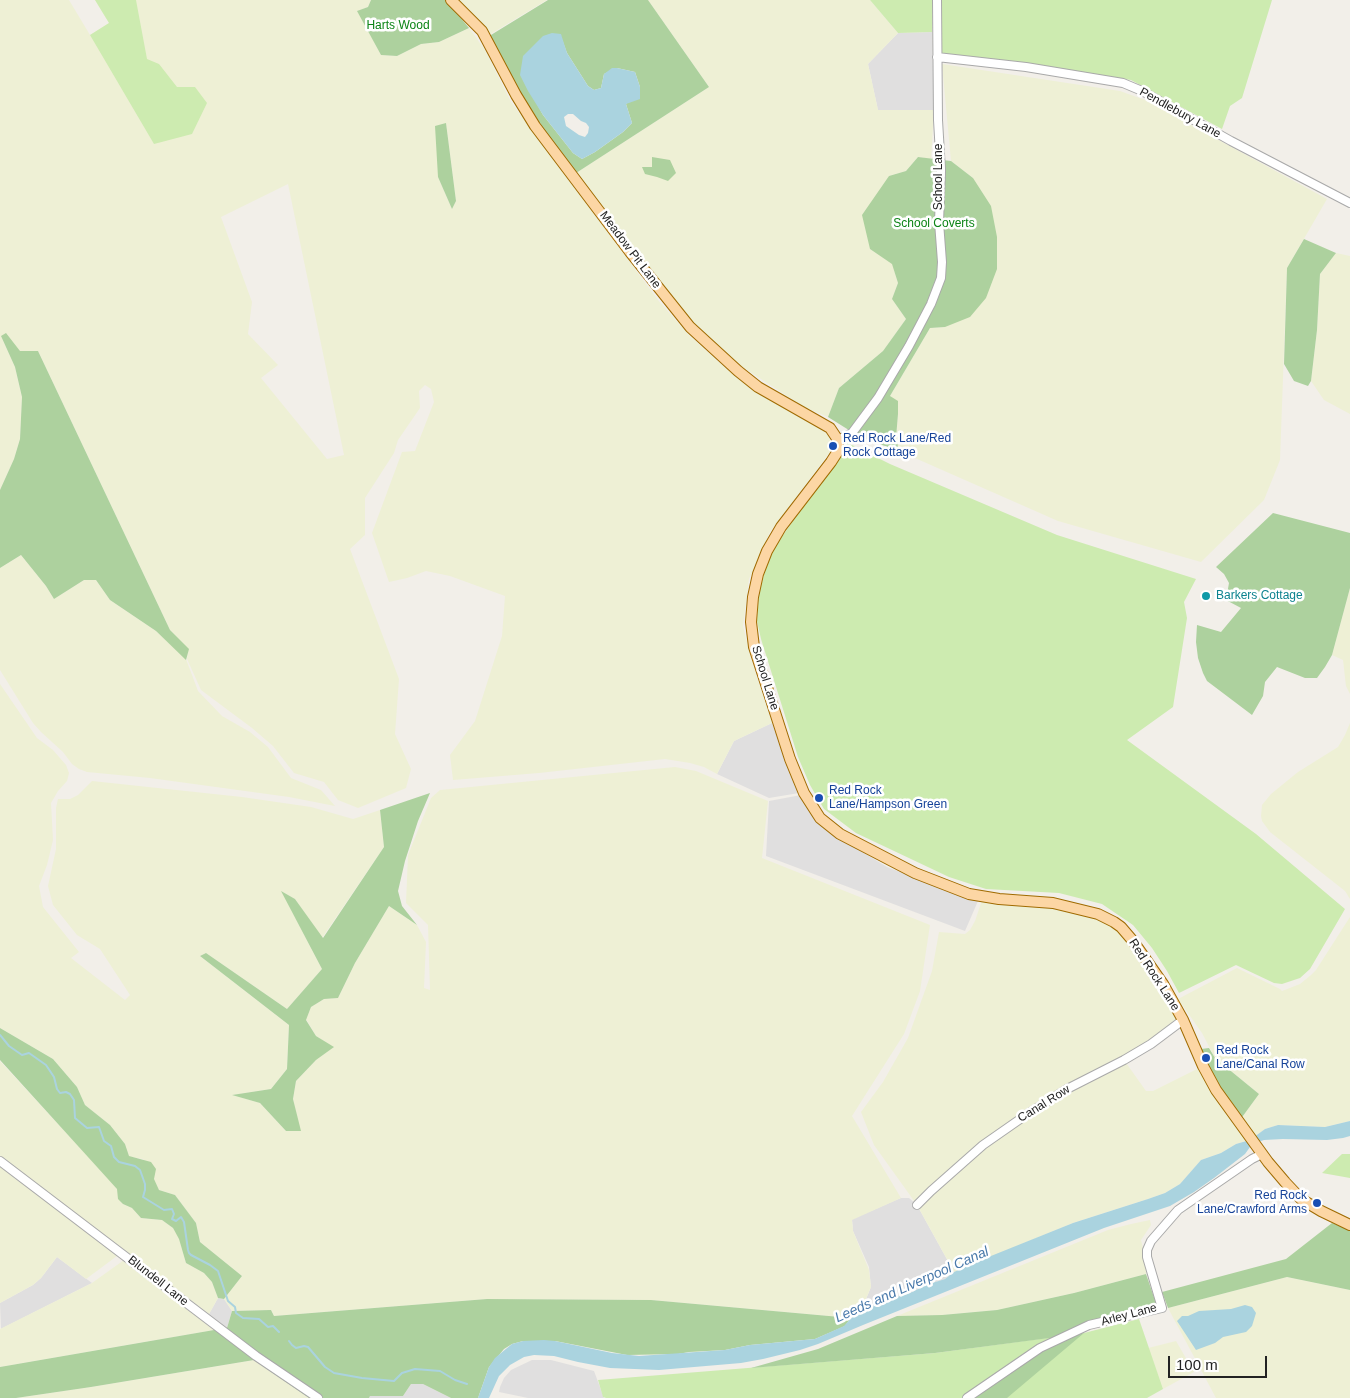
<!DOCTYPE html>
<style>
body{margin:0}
#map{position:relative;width:1350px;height:1398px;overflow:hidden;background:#f2efe9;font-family:Arial,sans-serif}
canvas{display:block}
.scale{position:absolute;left:1168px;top:1356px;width:99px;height:22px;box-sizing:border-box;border:2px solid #222;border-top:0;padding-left:6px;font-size:15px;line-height:18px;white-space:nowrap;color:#222;-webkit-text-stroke:4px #fff;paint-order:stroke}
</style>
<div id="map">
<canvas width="1350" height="1398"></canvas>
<div class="scale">100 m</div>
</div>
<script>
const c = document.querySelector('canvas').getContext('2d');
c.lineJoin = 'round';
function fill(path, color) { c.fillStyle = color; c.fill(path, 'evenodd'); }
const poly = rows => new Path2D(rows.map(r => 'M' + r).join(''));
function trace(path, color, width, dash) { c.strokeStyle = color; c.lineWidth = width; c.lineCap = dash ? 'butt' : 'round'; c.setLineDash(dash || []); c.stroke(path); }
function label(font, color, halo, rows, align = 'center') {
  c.font = font + ' Arial,sans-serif'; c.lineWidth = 5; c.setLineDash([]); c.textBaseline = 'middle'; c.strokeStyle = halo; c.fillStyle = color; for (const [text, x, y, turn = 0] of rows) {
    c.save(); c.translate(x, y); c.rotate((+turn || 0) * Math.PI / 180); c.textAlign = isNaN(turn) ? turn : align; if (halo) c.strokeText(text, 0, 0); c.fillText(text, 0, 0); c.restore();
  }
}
fill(poly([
 [932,32,934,110,878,110,868,64,898,33],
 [772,723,799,793,769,798,717,774,734,741],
 [801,795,817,819,859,850,887,867,967,898,978,901,965,931,766,856,769,801],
 [901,1198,909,1198,917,1205,954,1272,945,1279,926,1285,908,1294,892,1298,856,1313,866,1299,871,1287,869,1267,853,1231,852,1219],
 [57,1257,92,1283,1,1329,0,1303,33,1285,41,1278],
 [218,1298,224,1299,232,1311,227,1328,209,1314],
 [532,1360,551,1360,594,1371,604,1398,528,1398,499,1392,500,1387,504,1378,511,1370],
 [411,1384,423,1384,451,1398,369,1398,370,1396,403,1396]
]), '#e0dfdf');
fill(poly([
 [0,0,69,0,90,35,109,23,95,0,371,0,368,7,358,11,381,55,397,56,421,44,439,42,469,28,485,50,511,102,658,300,689,335,721,364,751,388,820,428,828,435,831,443,830,452,770,532,749,579,743,626,751,659,772,723,734,741,717,774,704,767,690,763,665,759,539,773,453,780,450,755,475,721,502,636,505,596,450,576,426,571,407,578,389,582,372,533,402,452,415,451,434,402,431,389,425,385,419,391,420,408,398,440,394,453,365,498,365,535,350,549,399,679,395,734,411,769,406,788,358,808,338,800,324,782,294,773,273,746,252,728,201,690,187,659,188,649,170,630,38,351,20,351,1,336,15,367,22,397,20,439,14,459,0,490],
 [446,123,456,201,452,209,438,177],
 [288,184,344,455,327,459,261,378,278,365,248,334,252,302,221,217],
 [457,0,547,0,489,35],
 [648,0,870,0,898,33,868,64,878,110,934,110,931,159,918,157,906,171,889,176,870,249,892,263,898,283,892,299,906,319,883,351,839,388,828,417,804,407,741,366,690,327,573,175,709,87],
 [942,64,1120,91,1145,100,1327,199,1287,268,1280,460,1264,500,1201,562,1058,521,899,451,896,438,898,414,890,396,930,328,945,327,973,178,951,161],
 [1336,253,1350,256,1350,414,1324,400,1311,381,1317,330,1320,274],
 [21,555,46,586,54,599,84,580,96,580,110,600,156,631,186,659,198,691,222,716,250,732,268,747,291,778,321,790,335,806,289,797,150,778,87,772,79,769,72,764,63,752,41,732,33,723,0,670,0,568],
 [1350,588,1350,694,1346,686,1343,660,1332,655],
 [0,684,37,738,53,750,66,765,69,773,67,781,58,791,51,803,53,840,47,865,39,886,43,907,79,952,71,958,125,1000,130,995,100,949,77,935,53,905,48,886,56,849,56,808,58,799,70,799,78,795,92,781,242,797,311,807,353,819,380,810,384,847,322,938,295,899,282,892,322,969,287,1009,206,953,200,956,289,1025,287,1069,271,1089,233,1095,260,1103,286,1131,300,1130,293,1099,296,1081,316,1060,333,1047,316,1036,306,1019,311,1007,324,999,338,998,355,963,389,906,417,925,426,942,424,988,430,990,428,925,406,903,408,855,431,798,440,790,675,767,696,771,768,801,762,858,930,925,920,991,904,1034,852,1116,901,1198,852,1220,853,1231,869,1270,871,1287,866,1299,856,1313,851,1318,651,1300,487,1299,274,1316,271,1310,232,1311,224,1299,242,1276,200,1242,196,1223,175,1195,159,1190,143,1159,129,1157,125,1144,110,1125,85,1105,77,1087,53,1059,0,1028],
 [1350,723,1350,899,1345,891,1270,832,1262,821,1261,816,1262,805,1271,794,1298,772,1338,747,1345,735],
 [983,897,1034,901,1114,922,1185,1019,1124,1060,1146,1091,1153,1091,1203,1066,1240,1120,1259,1094,1215,1058,1202,1033,1178,999,1237,968,1280,989,1282,991,1300,984,1311,975,1316,970,1350,917,1350,1121,1325,1127,1278,1125,1265,1129,1250,1140,1236,1144,1221,1153,1201,1160,1180,1184,1165,1193,1148,1199,1073,1223,954,1272,917,1205,874,1145,861,1112,883,1082,908,1038,932,971,939,932,965,934,970,930,975,921],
 [0,1061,118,1189,119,1199,123,1204,132,1208,141,1218,162,1220,173,1228,179,1238,186,1263,204,1273,212,1282,218,1298,209,1314,0,1157],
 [0,1164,118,1253,117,1256,86,1279,57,1257,41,1278,33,1285,0,1303],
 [1150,1220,1151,1225,1141,1240,1147,1267,1146,1274,1074,1293,997,1310,942,1315,897,1316,1108,1230,1131,1224],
 [124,1260,214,1330,0,1367,0,1329,92,1283],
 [1287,1277,1350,1290,1350,1398,1216,1398,1168,1308],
 [1176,1341,1194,1372,1163,1389,1148,1348],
 [254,1360,309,1398,16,1398,91,1387]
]), '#eef0d5');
fill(poly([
 [95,0,136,0,147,59,159,64,177,87,195,87,207,103,192,134,154,144,90,35,109,23],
 [870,0,933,0,932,32,898,33],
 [939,0,1272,0,1242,98,1230,106,1222,129,1131,80,1073,71,941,54],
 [848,443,890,464,1057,535,1196,579,1184,602,1187,618,1173,707,1127,740,1256,834,1345,909,1310,969,1300,978,1282,984,1274,983,1236,965,1179,993,1167,971,1152,948,1133,925,1102,904,1059,893,986,889,949,877,856,833,824,809,810,785,798,757,761,639,757,621,759,594,765,571,774,548],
 [1342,1154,1350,1154,1350,1178,1322,1173],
 [1139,1319,1163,1389,1147,1398,606,1398,603,1397,598,1380,935,1353,1084,1333]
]), '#cdebb0');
fill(poly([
 [371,0,446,0,469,28,439,42,421,44,397,56,381,55,357,11,368,7],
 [548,0,648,0,709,87,573,175,486,38],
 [560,34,567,53,588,86,594,90,601,88,604,74,617,68,635,72,640,87,626,104,632,123,623,132,595,152,582,159,573,153,543,115,537,104],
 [446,123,456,201,452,209,438,177,435,126],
 [652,157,670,160,676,173,668,181,657,177,645,174,642,167,652,167],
 [918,157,951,161,973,178,991,206,997,237,997,269,986,298,970,317,945,327,930,328,890,396,898,401,898,414,896,438,899,451,860,437,828,417,839,388,883,351,906,319,892,299,898,283,892,264,870,249,862,215,889,176,906,171],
 [1304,239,1336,253,1320,274,1317,330,1311,381,1308,386,1294,381,1284,364,1287,268],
 [6,333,20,351,38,351,170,630,189,649,186,660,156,631,110,600,96,580,84,580,54,599,46,586,21,555,0,568,0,490,14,459,20,439,22,397,15,367,1,336],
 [1273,513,1350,533,1350,588,1332,655,1325,667,1317,678,1305,678,1277,667,1265,682,1263,696,1252,715,1207,681,1203,673,1198,658,1196,642,1197,625,1221,632,1241,608,1226,600,1229,583,1224,574,1216,567],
 [430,793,418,821,405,861,398,891,402,906,417,925,389,906,355,963,338,998,324,999,311,1007,306,1020,316,1036,334,1047,316,1060,296,1081,293,1099,301,1131,286,1131,260,1103,232,1095,271,1089,287,1069,289,1025,200,956,206,953,287,1009,322,969,281,891,295,899,323,938,384,847,380,810],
 [0,1028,53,1059,77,1087,85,1105,110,1125,125,1144,129,1156,151,1162,156,1169,154,1179,159,1190,175,1195,196,1223,200,1242,242,1276,224,1299,218,1298,212,1282,204,1273,186,1263,179,1239,173,1228,162,1220,141,1218,132,1208,123,1204,118,1199,117,1189,0,1060],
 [1209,1048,1215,1058,1259,1094,1240,1120,1219,1089,1201,1049],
 [1332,1223,1350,1230,1350,1290,1287,1277,1168,1308,1162,1292,1286,1259],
 [1146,1274,1157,1306,1057,1337,935,1353,751,1368,818,1349,897,1316,942,1315,997,1310,1074,1293],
 [487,1299,651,1300,851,1318,845,1326,815,1339,750,1345,725,1350,689,1352,678,1354,627,1355,555,1341,523,1341,512,1344,504,1349,489,1367,478,1398,451,1398,423,1384,411,1384,403,1396,370,1396,369,1398,309,1398,254,1360,91,1387,16,1398,0,1398,0,1367,214,1330,224,1327,227,1328,232,1311,271,1310,274,1316],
 [1084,1333,1007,1398,967,1398,1040,1348]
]), '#add19e');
fill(poly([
 [552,33,561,34,567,53,588,86,594,90,601,88,604,74,612,68,617,68,635,72,640,87,640,99,626,104,632,123,623,132,595,152,582,159,573,153,543,115,528,91,520,75,523,56,543,36],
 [568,114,573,114,581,121,586,123,589,127,588,133,585,137,579,135,566,126,564,117],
 [1350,1121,1350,1136,1343,1138,1327,1140,1283,1139,1264,1140,1258,1142,1250,1147,1245,1154,1214,1178,1194,1192,1170,1206,1104,1228,863,1325,818,1344,800,1350,763,1359,741,1363,659,1370,610,1368,578,1362,554,1356,534,1355,524,1357,510,1365,499,1376,489,1398,478,1398,489,1367,495,1358,512,1344,523,1341,544,1340,555,1341,612,1353,639,1356,725,1350,750,1345,815,1339,844,1326,856,1313,892,1298,908,1294,926,1285,945,1279,954,1272,976,1262,1073,1223,1148,1199,1165,1193,1180,1184,1201,1160,1221,1153,1236,1144,1250,1140,1265,1129,1278,1125,1325,1127],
 [1245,1305,1252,1307,1256,1313,1252,1326,1246,1332,1223,1337,1215,1343,1196,1350,1177,1321,1182,1316,1188,1316,1199,1311,1231,1309]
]), '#aad3df');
trace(poly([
 [0,1035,9,1046,22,1055,29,1053,46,1065,54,1077,57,1089,60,1093,66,1092,70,1094,74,1100,75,1118,87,1128,99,1127,104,1141,111,1146,114,1157,119,1162,135,1166,140,1170,145,1184,145,1190,143,1197,164,1210,172,1209,174,1214,172,1219,176,1221,181,1217,184,1222,188,1250,189,1253,191,1255,210,1265,218,1271,228,1301,235,1307,236,1313,243,1318,259,1319,268,1327,273,1326,279,1332],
 [289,1341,292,1345,296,1348,304,1346,308,1347,325,1367,334,1373,362,1378,394,1381,402,1373,415,1369,440,1371,455,1380,467,1384]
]), '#aad3df', 2);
const minor = poly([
 [937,57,1026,67,1123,83,1142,91,1231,141,1350,203],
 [838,440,852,433,878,398,909,346,931,304,941,278,942,262,939,222,941,171,938,120,937,0],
 [0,1161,256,1356,318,1398],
 [917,1205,931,1191,983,1145,1026,1115,1067,1089,1124,1060,1151,1044,1183,1020],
 [967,1398,1040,1348,1089,1325,1162,1308,1147,1257,1147,1250,1151,1241,1178,1210,1252,1159,1262,1154]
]);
const major = poly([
 [451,0,482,31,516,95,535,126,630,252,690,327,738,371,758,387,830,428,838,440,838,451,831,462,781,527,767,551,758,574,753,597,751,622,754,647,790,759,804,793,820,818,840,834,915,873,969,894,999,899,1053,903,1098,914,1114,922,1121,927,1133,941,1163,984,1183,1020,1203,1066,1216,1090,1268,1162,1285,1182,1301,1199,1321,1211,1350,1225]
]);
trace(minor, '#a9a9a9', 10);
trace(major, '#a06b00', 12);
trace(minor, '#fff', 8);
trace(major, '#fcd6a4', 10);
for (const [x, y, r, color] of [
 [833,446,5,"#1a4fb4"],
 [1206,596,5,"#0f9aa8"],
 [819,798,5,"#1a4fb4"],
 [1206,1058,5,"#1a4fb4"],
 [1317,1203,5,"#1a4fb4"]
]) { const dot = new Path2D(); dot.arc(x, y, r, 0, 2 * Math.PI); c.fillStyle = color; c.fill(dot); trace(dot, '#fff', 2); }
label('12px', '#0c8416', '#fff', [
 ["Harts Wood",398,26],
 ["School Coverts",934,224]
]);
label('12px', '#222', '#fff', [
 ["Pendlebury Lane",1180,113,29],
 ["School Lane",939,177,-90],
 ["Meadow Pit Lane",630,250,53],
 ["School Lane",765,678,73],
 ["Red Rock Lane",1154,975,57],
 ["Canal Row",1044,1104,-32],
 ["Blundell Lane",158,1281,38],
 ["Arley Lane",1129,1315,-15]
]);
label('12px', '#164399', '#fff', [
 ["Red Rock Lane/Red",843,439],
 ["Rock Cottage",843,453],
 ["Red Rock",829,791],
 ["Lane/Hampson Green",829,805],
 ["Red Rock",1216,1051],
 ["Lane/Canal Row",1216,1065],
 ["Red Rock",1307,1196,"right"],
 ["Lane/Crawford Arms",1307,1210,"right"]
], 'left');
label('12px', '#0d838f', '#fff', [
 ["Barkers Cottage",1216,596]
], 'left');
label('italic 14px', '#4a7aab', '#fff', [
 ["Leeds and Liverpool Canal",912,1285,-24]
]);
</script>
